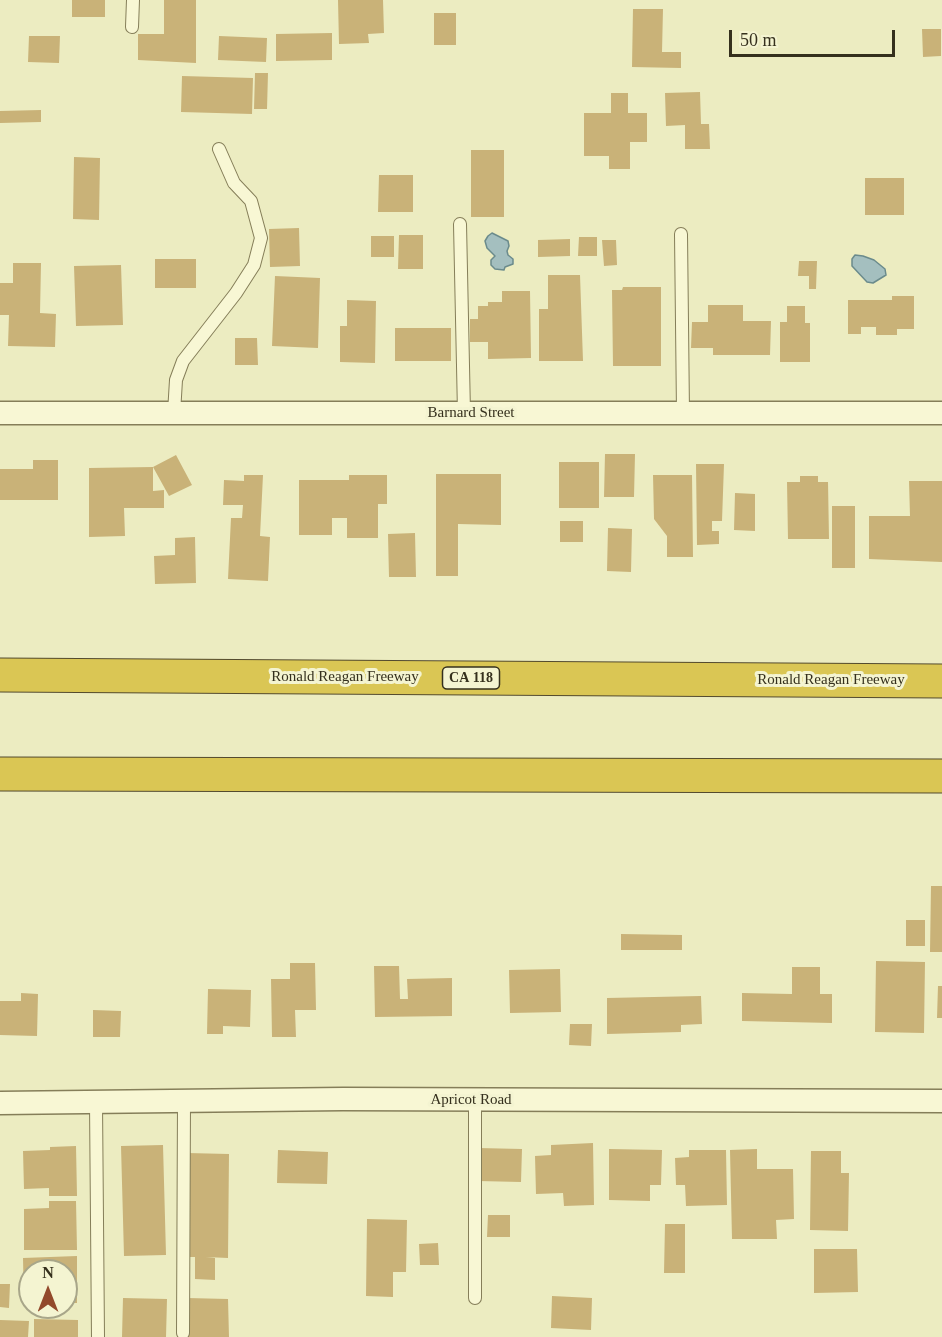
<!DOCTYPE html>
<style>
body{margin:0}
#map{position:relative;width:942px;height:1337px;overflow:hidden;background:#ececc1;font-family:"Times New Roman",serif}
canvas{display:block}
.north{position:absolute;left:18px;top:1259px;width:60px;height:60px;box-sizing:border-box;background:#f4f4d1;border:2px solid #a8a689;border-radius:50%;rotate:0deg;font-size:16px;font-weight:700;line-height:24px;text-align:center;color:#35301d}
.north::after{content:'';display:block;margin:auto;width:21px;height:27px;background:#92492b;clip-path:polygon(50% 0,100% 100%,50% 72%,0 100%)}
.scale{position:absolute;left:729px;top:30px;width:166px;height:27px;box-sizing:border-box;border:3px solid #35301d;border-top:0;padding-left:8px;font-size:18px;line-height:21px;white-space:nowrap;color:#35301d;-webkit-text-stroke:4px #f4f4d1;paint-order:stroke}
</style>
<div id="map">
<canvas width="942" height="1337"></canvas>
<div class="north">N</div>
<div class="scale">50 m</div>
</div>
<script>
const c = document.querySelector('canvas').getContext('2d');
c.lineJoin = 'round';
function fill(path, color) { c.fillStyle = color; c.fill(path, 'evenodd'); }
const poly = rows => new Path2D(rows.map(r => 'M' + r).join(''));
function trace(path, color, width, dash) { c.strokeStyle = color; c.lineWidth = width; c.lineCap = dash ? 'butt' : 'round'; c.setLineDash(dash || []); c.stroke(path); }
function label(font, color, halo, rows, align = 'center') {
  c.font = font + ' "Times New Roman",serif'; c.lineWidth = 6; c.setLineDash([]); c.textBaseline = 'middle'; c.strokeStyle = halo; c.fillStyle = color; for (const [text, x, y, turn = 0] of rows) {
    c.save(); c.translate(x, y); c.rotate((+turn || 0) * Math.PI / 180); c.textAlign = isNaN(turn) ? turn : align; if (halo) c.strokeText(text, 0, 0); c.fillText(text, 0, 0); c.restore();
  }
}
const water = poly([
 [492,233,508,241,509,246,507,251,508,255,513,259,513,264,505,267,504,270,495,269,491,265,491,260,495,256,487,248,485,241,488,236,492,233],
 [855,255,863,256,874,260,885,269,886,275,873,283,867,282,852,266,852,259,855,255]
]);
fill(water, '#a4bfbf');
trace(water, '#6b8b8c', 1.5);
fill(poly([
 [72,0,105,0,105,17,72,17],
 [164,0,196,0,196,63,138,60,138,34,164,34],
 [338,0,383,0,384,33,368,34,369,43,339,44],
 [633,9,663,9,662,52,681,52,681,68,632,67],
 [434,13,456,13,456,45,434,45],
 [922,29,941,29,941,56,923,57],
 [332,33,332,60,276,61,276,34],
 [29,36,60,36,59,63,28,62],
 [219,36,267,38,266,62,218,60],
 [255,73,268,73,267,109,254,109],
 [182,76,253,78,252,114,181,112],
 [700,92,701,124,709,124,710,149,685,149,685,125,666,126,665,93],
 [611,93,628,93,628,113,647,113,647,142,630,142,630,169,609,169,609,156,584,156,584,113,611,113],
 [41,110,41,122,0,123,0,111],
 [471,150,504,150,504,217,471,217],
 [74,157,100,158,99,220,73,219],
 [379,175,413,175,413,212,378,212],
 [865,178,904,178,904,215,865,215],
 [299,228,300,266,270,267,269,229],
 [399,235,423,235,423,269,398,269],
 [371,236,394,236,394,257,371,257],
 [579,237,597,237,597,256,578,256],
 [570,239,570,256,538,257,538,240],
 [602,240,616,240,617,265,604,266],
 [155,259,196,259,196,288,155,288],
 [799,261,817,261,816,289,809,289,809,276,798,276],
 [13,263,41,263,40,313,56,314,55,347,8,346,9,315,0,315,0,283,13,283],
 [121,265,123,325,76,326,74,266],
 [548,275,580,275,583,361,539,361,539,309,548,309],
 [275,276,320,278,318,348,272,346],
 [623,287,661,287,661,366,613,366,612,290,622,290],
 [502,291,530,291,531,358,488,359,488,342,470,342,470,319,478,319,478,306,488,306,488,302,502,302],
 [892,296,914,296,914,329,897,329,897,335,876,335,876,327,861,327,861,334,848,334,848,300,892,300],
 [347,300,376,301,375,363,340,362,340,326,347,326],
 [708,305,743,305,743,321,771,321,770,355,713,355,713,348,691,348,692,322,708,322],
 [787,306,805,306,805,323,810,323,810,362,780,362,780,322,787,322],
 [395,328,451,328,451,361,395,361],
 [235,338,257,338,258,365,235,365],
 [605,454,635,454,634,497,604,497],
 [176,455,192,485,169,496,153,467],
 [33,460,58,460,58,500,0,500,0,469,33,469],
 [559,462,599,462,599,508,559,508],
 [696,464,724,464,722,521,712,521,712,531,719,531,719,544,697,545],
 [153,467,153,491,164,490,164,508,124,508,125,536,89,537,89,468],
 [436,474,501,474,501,525,458,524,458,576,436,576],
 [244,475,263,475,260,536,270,537,268,581,228,579,231,518,242,518,243,505,223,505,224,480,244,481],
 [349,475,387,475,387,504,378,504,378,538,347,538,347,518,332,518,332,535,299,535,299,480,349,480],
 [653,475,692,475,693,557,667,557,667,536,654,519],
 [800,476,818,476,818,482,828,482,829,539,788,539,787,482,800,482],
 [909,481,942,481,942,562,869,559,869,516,910,516],
 [735,493,755,494,755,531,734,530],
 [832,506,855,506,855,568,832,568],
 [560,521,583,521,583,542,560,542],
 [608,528,632,529,631,572,607,571],
 [415,533,416,577,389,577,388,534],
 [195,537,196,583,155,584,154,556,175,555,175,538],
 [931,886,942,886,942,952,930,952],
 [906,920,925,920,925,946,906,946],
 [621,934,682,935,682,950,621,950],
 [876,961,925,962,924,1033,875,1032],
 [290,963,315,963,316,1010,295,1010,296,1037,272,1037,271,979,290,979],
 [374,966,399,966,400,999,408,999,407,979,452,978,452,1016,375,1017],
 [792,967,820,967,820,994,832,994,832,1023,742,1021,742,993,792,994],
 [560,969,561,1012,510,1013,509,970],
 [938,986,942,986,942,1018,937,1018],
 [208,989,251,990,250,1027,223,1026,223,1034,207,1034],
 [21,993,38,994,37,1036,0,1035,0,1001,21,1001],
 [701,996,702,1024,681,1025,681,1032,607,1034,607,998],
 [93,1010,121,1011,120,1037,93,1037],
 [570,1024,592,1024,591,1046,569,1045],
 [593,1143,594,1205,564,1206,563,1193,536,1194,535,1156,551,1155,551,1145],
 [163,1145,166,1255,124,1256,121,1146],
 [76,1146,77,1196,49,1196,49,1188,24,1189,23,1151,50,1150,50,1147],
 [478,1148,522,1149,521,1182,478,1181],
 [609,1149,662,1150,661,1185,650,1185,650,1201,609,1200],
 [757,1149,757,1169,793,1169,794,1219,776,1220,777,1239,732,1239,730,1150],
 [278,1150,328,1152,327,1184,277,1183],
 [689,1150,726,1150,727,1205,686,1206,685,1185,676,1185,675,1158,689,1157],
 [811,1151,841,1151,841,1173,849,1173,848,1231,810,1230],
 [187,1153,229,1154,228,1258,206,1257,215,1258,215,1280,195,1279,195,1257,185,1257],
 [49,1201,76,1201,77,1250,24,1250,24,1209,49,1208],
 [488,1215,510,1215,510,1237,487,1237],
 [367,1219,407,1220,406,1272,393,1272,393,1297,366,1296],
 [665,1224,685,1224,685,1273,664,1273],
 [438,1243,439,1265,420,1265,419,1244],
 [814,1249,857,1249,858,1292,814,1293],
 [77,1256,77,1303,66,1303,66,1271,30,1271,30,1304,24,1304,23,1258],
 [0,1284,10,1284,9,1308,0,1307],
 [552,1296,592,1298,591,1330,551,1328],
 [123,1298,167,1299,166,1337,122,1337],
 [187,1298,228,1299,229,1337,186,1337],
 [34,1319,78,1320,78,1337,34,1337],
 [0,1320,29,1321,28,1337,0,1337]
]), '#c9b278');
const lane = poly([
 [132,27,133,0],
 [460,224,464,413],
 [681,234,683,413],
 [174,413,176,380,183,361,236,293,254,265,261,238,251,201,234,183,219,149],
 [475,1100,475,1298],
 [96,1103,98,1337],
 [183,1333,184,1102]
]);
const street = poly([
 [0,413,942,413],
 [0,1103,343,1099,942,1101]
]);
const highway = poly([
 [0,675,942,681],
 [0,774,942,776]
]);
trace(lane, '#857e59', 14);
trace(street, '#857e59', 25);
trace(highway, '#534a2e', 35);
trace(lane, '#f8f7d4', 12);
trace(street, '#f8f7d4', 22);
trace(highway, '#dac654', 33);
for (const [x, y, w] of [
 [471,678,57]
]) { const box = new Path2D(); box.roundRect(x - w / 2, y - 11, w, 22, 4.5); c.fillStyle = '#f4f4d1'; c.fill(box); trace(box, '#35301d', 1.5); }
label('bold 14px', '#35301d', null, [
 ["CA 118",471,678]
]);
label('15px', '#35301d', '#f4f4d1', [
 ["Barnard Street",471,413],
 ["Ronald Reagan Freeway",345,677],
 ["Ronald Reagan Freeway",831,680],
 ["Apricot Road",471,1100]
]);
</script>
